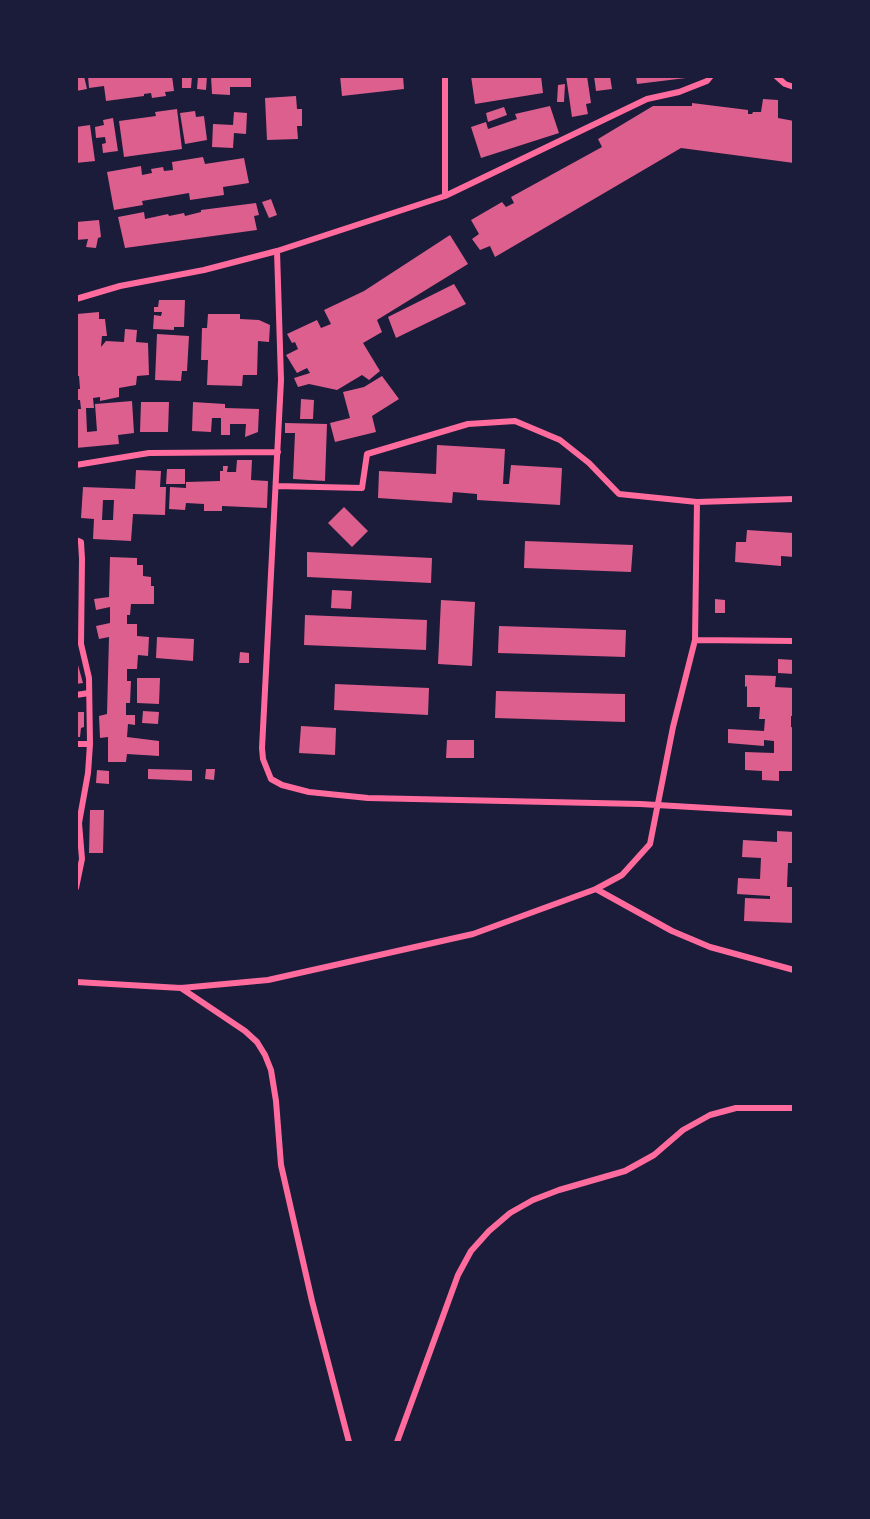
<!DOCTYPE html>
<style>
body{margin:0}
#map{position:relative;width:870px;height:1519px;overflow:hidden;background:#1b1b3a;font-family:Montserrat,sans-serif}
canvas{display:block}
.frame{position:absolute;inset:0;border:78px solid #1b1b3a;pointer-events:none}
</style>
<div id="map">
<canvas width="870" height="1519"></canvas>
<div class="frame"></div>
</div>
<script>
const c = document.querySelector('canvas').getContext('2d');
c.lineJoin = 'round';
function fill(path, color) { c.fillStyle = color; c.fill(path, 'evenodd'); }
const poly = rows => new Path2D(rows.map(r => 'M' + r).join(''));
function trace(path, color, width, dash) { c.strokeStyle = color; c.lineWidth = width; c.lineCap = dash ? 'butt' : 'round'; c.setLineDash(dash || []); c.stroke(path); }
fill(poly([
 [76,76,84,76,87,89,76,91],
 [88,76,172,76,174,91,165,92,166,96,152,98,151,93,144,94,144,96,106,101,104,86,89,88],
 [182,76,192,76,191,88,182,88],
 [198,76,207,76,206,90,197,89],
 [211,76,251,77,251,87,230,87,230,95,212,94],
 [340,76,403,76,404,89,342,96],
 [471,76,541,76,543,93,475,104],
 [566,76,587,76,591,103,586,104,588,114,572,117],
 [594,76,610,76,612,89,596,91],
 [636,76,686,76,686,78,637,84],
 [565,84,564,102,557,102,558,85],
 [296,96,297,109,302,109,302,126,297,126,298,139,267,140,265,98],
 [763,99,778,100,778,118,794,121,794,163,681,148,495,257,490,246,480,250,472,239,479,234,471,220,502,202,506,207,514,203,511,197,602,147,598,139,653,106,692,106,692,103,748,110,748,114,752,114,753,112,761,112],
 [550,106,559,133,481,158,471,127,486,122,488,129,517,119,515,114],
 [504,107,507,115,488,122,486,113],
 [177,109,182,149,124,157,119,121,156,116,155,112],
 [195,111,196,117,204,116,207,140,185,144,180,113],
 [234,112,247,113,246,134,234,133,233,148,212,147,213,124,233,125],
 [113,118,118,151,103,153,102,144,106,143,105,137,96,138,95,127,104,125,103,120],
 [90,125,95,161,76,163,76,127],
 [203,157,205,164,244,158,249,183,223,187,224,195,190,200,189,193,142,201,143,205,114,210,107,172,141,166,142,175,152,173,151,169,163,167,164,171,173,170,172,162],
 [271,199,277,215,269,218,262,202],
 [256,203,259,215,254,216,257,230,125,248,118,217,144,212,145,219,168,214,169,216,184,213,185,216,201,212,201,210],
 [99,220,101,237,98,238,96,248,86,247,88,239,76,240,76,222],
 [450,235,468,264,377,320,382,332,363,343,380,371,369,380,362,375,337,390,309,384,298,387,294,378,310,373,307,368,297,373,286,355,298,349,295,342,292,343,287,334,317,320,321,328,331,324,324,310,364,291],
 [454,284,466,304,396,338,388,317],
 [159,300,185,300,184,327,174,327,174,330,153,329,154,315,161,316,162,312,154,312,154,307,158,307],
 [99,312,99,319,105,319,107,336,102,336,101,347,106,341,124,342,125,329,137,330,136,342,148,343,149,375,137,376,136,385,119,388,119,397,100,401,100,397,93,398,94,408,86,408,87,432,97,431,95,404,132,401,134,433,118,435,119,444,76,448,76,409,81,409,80,400,76,400,76,389,80,389,79,376,76,376,77,314],
 [208,314,240,314,240,319,259,320,270,325,269,342,258,341,257,375,243,375,242,386,207,385,208,360,201,360,202,328,207,328],
 [157,334,189,336,187,371,182,371,181,381,155,380],
 [382,376,399,399,372,416,376,432,335,442,330,423,350,418,343,392,364,387],
 [301,399,314,400,313,419,300,419],
 [141,402,169,402,168,432,140,432],
 [193,402,225,404,225,408,259,409,258,432,245,437,246,424,230,424,230,435,221,435,221,418,212,418,211,432,192,431],
 [285,423,327,424,325,481,293,479,295,433,285,433],
 [437,445,505,449,503,484,509,484,511,465,562,468,560,505,477,500,477,494,453,492,452,503,378,498,379,471,436,474],
 [237,460,252,460,251,480,268,481,267,508,222,506,222,511,204,511,204,504,186,503,185,510,169,509,170,487,186,488,186,482,220,481,220,471,223,471,223,466,228,466,227,472,236,472],
 [167,469,185,469,185,484,166,484],
 [136,470,161,471,160,487,166,487,165,515,133,514,131,541,93,539,94,519,81,518,83,487,135,489],
 [103,500,114,500,113,520,102,520],
 [344,507,368,531,352,547,328,523],
 [747,530,794,533,794,557,781,556,781,566,735,562,736,542,746,542],
 [525,541,633,545,631,572,524,568],
 [307,552,432,558,431,583,307,577],
 [110,557,137,558,137,565,143,565,143,576,151,577,151,586,154,586,154,604,131,604,130,615,127,615,127,624,137,624,137,636,149,637,148,656,138,655,137,669,127,669,127,681,131,681,130,703,126,703,126,715,135,715,135,725,128,724,127,737,159,741,159,756,127,754,126,762,108,762,108,737,100,738,99,716,107,714,109,637,99,639,96,626,110,623,110,607,96,610,94,599,109,597],
 [332,590,352,591,351,609,331,608],
 [715,599,725,600,725,613,715,613],
 [441,600,475,602,472,666,438,664],
 [305,615,427,620,426,650,304,645],
 [499,626,626,630,625,657,498,653],
 [157,637,194,639,193,661,156,658],
 [240,652,249,653,249,663,239,663],
 [76,658,83,683,76,684],
 [778,659,794,660,794,674,778,673],
 [745,675,776,676,775,687,794,688,794,716,791,716,791,727,794,728,794,771,779,771,779,781,762,780,762,771,745,770,745,752,774,753,774,741,764,740,764,746,728,743,728,729,764,731,765,719,759,719,760,707,747,707,747,686,745,687],
 [137,678,160,678,159,704,137,703],
 [335,684,429,688,428,715,334,710],
 [496,691,625,694,625,722,495,718],
 [143,711,159,712,158,724,142,723],
 [76,712,84,712,84,727,81,728,80,737,76,737],
 [301,726,336,728,335,755,299,753],
 [447,740,474,740,474,758,446,758],
 [148,769,192,770,192,781,148,779],
 [206,769,215,769,214,780,205,779],
 [97,770,109,771,109,784,96,783],
 [90,810,104,810,103,853,89,853],
 [777,831,794,832,794,863,788,863,787,887,794,887,794,923,744,921,745,898,770,899,770,896,737,894,738,878,760,879,761,858,742,857,743,840,777,842]
]), '#dd5f8e');
trace(poly([
 [445,76,445,196],
 [776,76,785,84,794,87],
 [277,251,281,380,262,748,263,759,271,779,282,785,309,792,368,798,640,804,794,813],
 [76,299,120,286,204,270,277,251,445,196,647,99,679,92,707,81,711,76],
 [76,465,149,453,278,452],
 [276,486,362,488,367,454,468,424,515,421,560,440,589,463,619,494,697,502,794,499],
 [76,540,81,542,82,559,81,644,89,678,90,744,88,773,79,823,82,859,76,888],
 [695,640,794,641],
 [76,695,89,693],
 [76,744,90,744],
 [596,889,622,875,650,844,673,727,695,640,697,502],
 [76,982,181,988,268,980,473,934,596,889,672,931,710,947,794,970],
 [181,988,245,1031,257,1042,265,1055,271,1070,276,1101,281,1165,312,1301,349,1442],
 [397,1442,458,1275,471,1251,489,1231,510,1213,533,1200,559,1190,625,1171,654,1155,683,1130,710,1115,736,1108,794,1108]
]), '#ff6b9d', 6);
</script>
